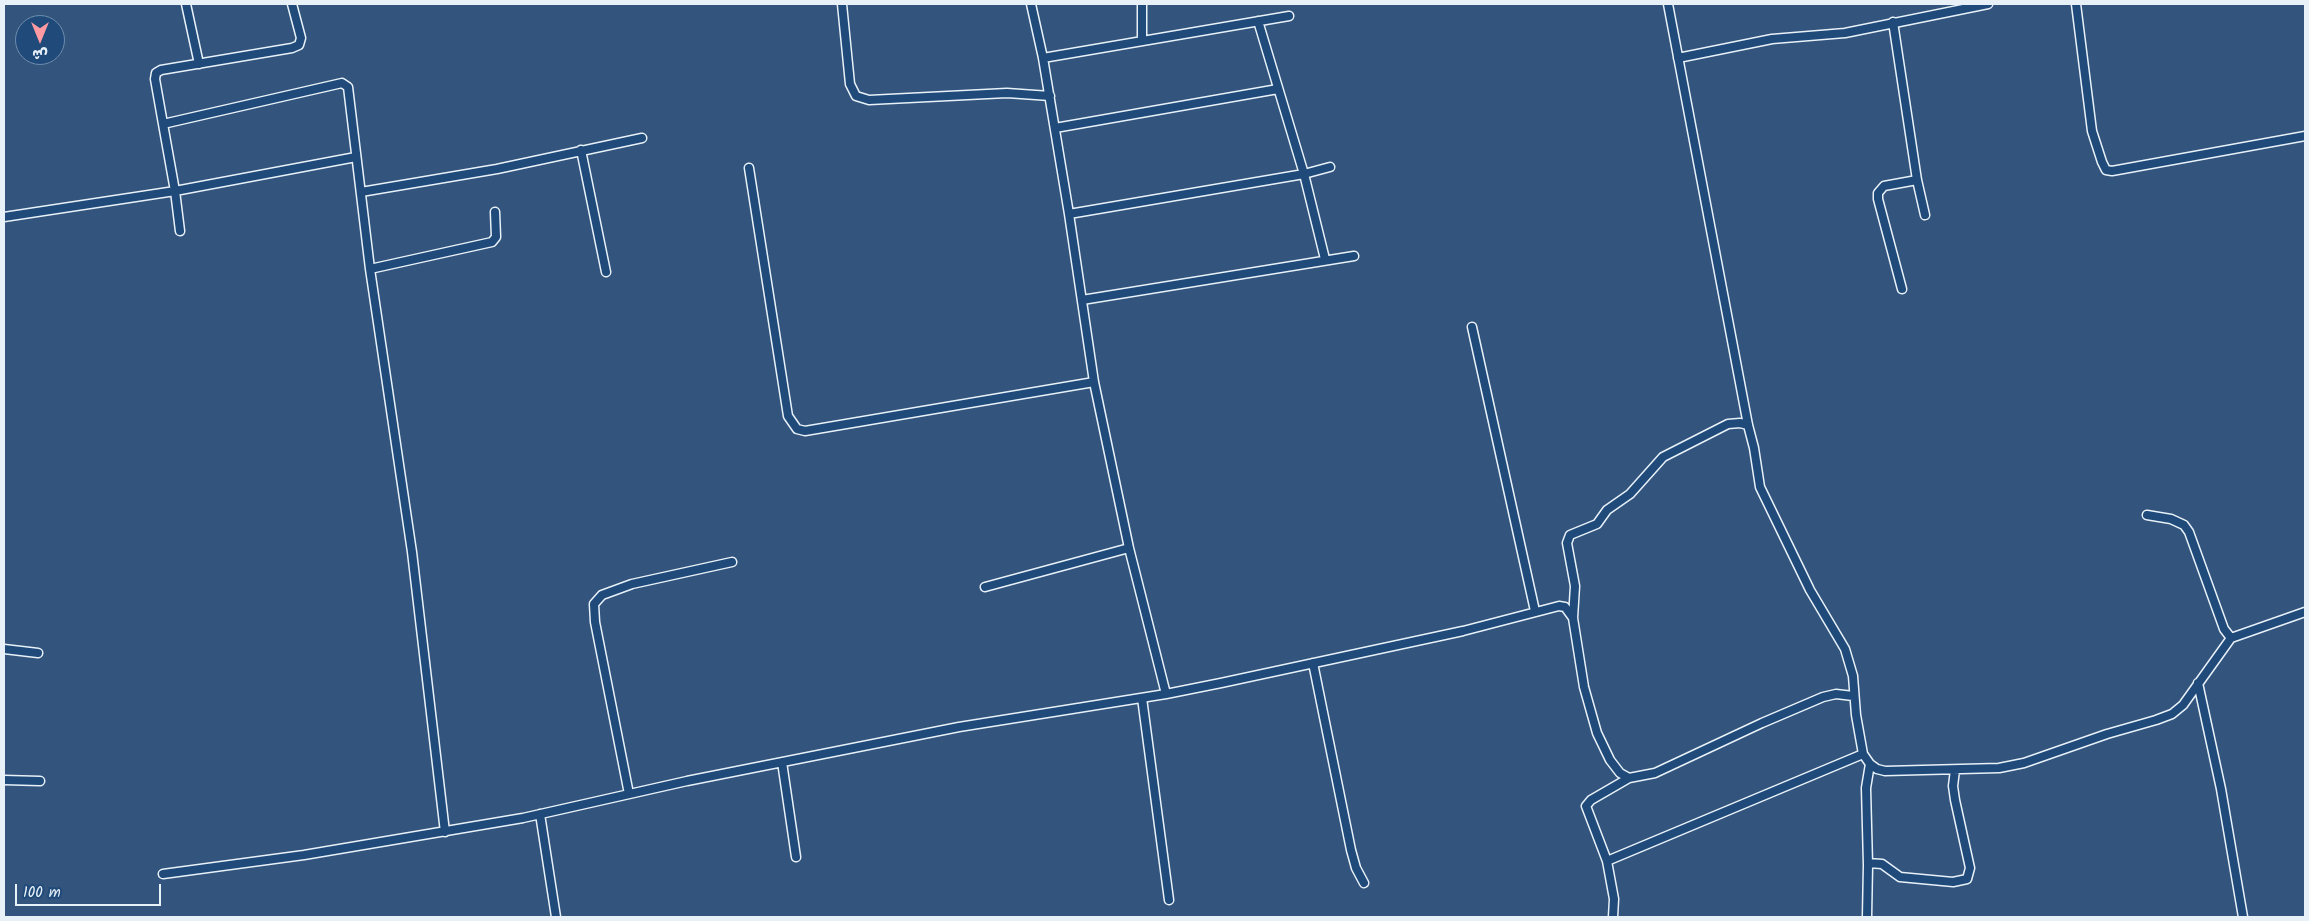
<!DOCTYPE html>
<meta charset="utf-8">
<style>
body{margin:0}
#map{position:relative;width:2309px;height:921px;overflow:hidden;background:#33547d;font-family:Kalam,"Playpen Sans Arabic",sans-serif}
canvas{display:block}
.frame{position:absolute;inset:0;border:5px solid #e8f1f8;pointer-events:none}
.north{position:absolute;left:15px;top:15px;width:50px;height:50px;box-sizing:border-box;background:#1f4a7a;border:1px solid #6f8dac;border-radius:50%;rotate:180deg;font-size:14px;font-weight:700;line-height:20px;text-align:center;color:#e8f1f8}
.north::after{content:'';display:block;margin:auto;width:18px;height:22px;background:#ff9aa2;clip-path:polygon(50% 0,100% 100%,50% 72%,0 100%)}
.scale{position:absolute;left:15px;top:884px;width:146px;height:22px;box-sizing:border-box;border:2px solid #e8f1f8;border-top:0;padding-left:6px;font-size:15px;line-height:18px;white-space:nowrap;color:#e8f1f8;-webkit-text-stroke:4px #1f4a7a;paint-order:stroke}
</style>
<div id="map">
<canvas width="2309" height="921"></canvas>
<div class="frame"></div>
<div class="north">ش</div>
<div class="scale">100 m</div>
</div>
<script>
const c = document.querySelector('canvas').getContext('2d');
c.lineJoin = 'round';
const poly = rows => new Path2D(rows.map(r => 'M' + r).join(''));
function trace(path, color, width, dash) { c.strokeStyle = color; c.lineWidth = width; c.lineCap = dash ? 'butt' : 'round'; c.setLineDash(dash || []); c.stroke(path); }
const minor = poly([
 [186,4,199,64],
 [292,4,301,38,299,45,292,48,161,70,156,73,155,79,163,124,342,83,348,87,370,269,412,552,445,832],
 [842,4,850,84,856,96,869,100,1007,93,1050,96],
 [1031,4,1043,58,1069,214,1094,382,1129,548,1166,694],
 [1142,4,1142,41],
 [1668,4,1748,425,1754,448,1760,487,1810,590,1845,649,1853,676,1856,715,1863,754,1870,764,1877,769,1885,771,1999,768,2024,763,2107,734,2156,720,2172,714,2183,705,2231,638,2305,612],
 [2076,4,2092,131,2102,162,2106,170,2112,171,2305,136],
 [1258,21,1304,174,1325,259],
 [1893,22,1917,180,1925,215],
 [1043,58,1289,16],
 [1678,58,1772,39,1845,33,1988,4],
 [163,124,175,191,356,157],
 [1055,128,1278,89],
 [581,150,606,272],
 [749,168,788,416,797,429,805,431,1094,382],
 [361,192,497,169,642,138],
 [1069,214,1304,174,1330,167],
 [4,217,175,191,180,231],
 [370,269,492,242,496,237,495,212],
 [1902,289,1878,199,1878,193,1884,186,1917,180],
 [1082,300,1354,256],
 [1472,327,1535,611],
 [2147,515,2171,519,2184,525,2189,532,2224,629,2231,638],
 [985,587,1129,548],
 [1573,618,1575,586,1567,543,1570,535,1597,524,1607,510,1630,494,1663,457,1728,424,1740,423,1748,425],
 [4,649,38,653],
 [1313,663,1351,850,1356,868,1364,883],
 [2198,683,2221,789,2243,917],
 [1142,698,1169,900],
 [782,762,796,857],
 [4,780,40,781],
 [629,794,595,622,594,604,602,595,632,584,732,562],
 [540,814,556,917],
 [1607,861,1863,754],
 [1868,863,1882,864,1900,877,1953,882,1967,879,1970,868,1955,800,1953,786,1955,770],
 [163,874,304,855,523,818,687,781,959,727,1166,694,1221,683,1463,631,1559,606,1565,607,1573,618,1584,687,1597,733,1610,760,1620,773,1629,778,1655,773,1762,723,1823,697,1836,694,1853,696],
 [1613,917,1614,899,1607,861,1586,806,1591,800,1629,778],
 [1867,917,1868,865,1866,788,1870,764]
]);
trace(minor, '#e8f1f8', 11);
trace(minor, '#1f4a7a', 8);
</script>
